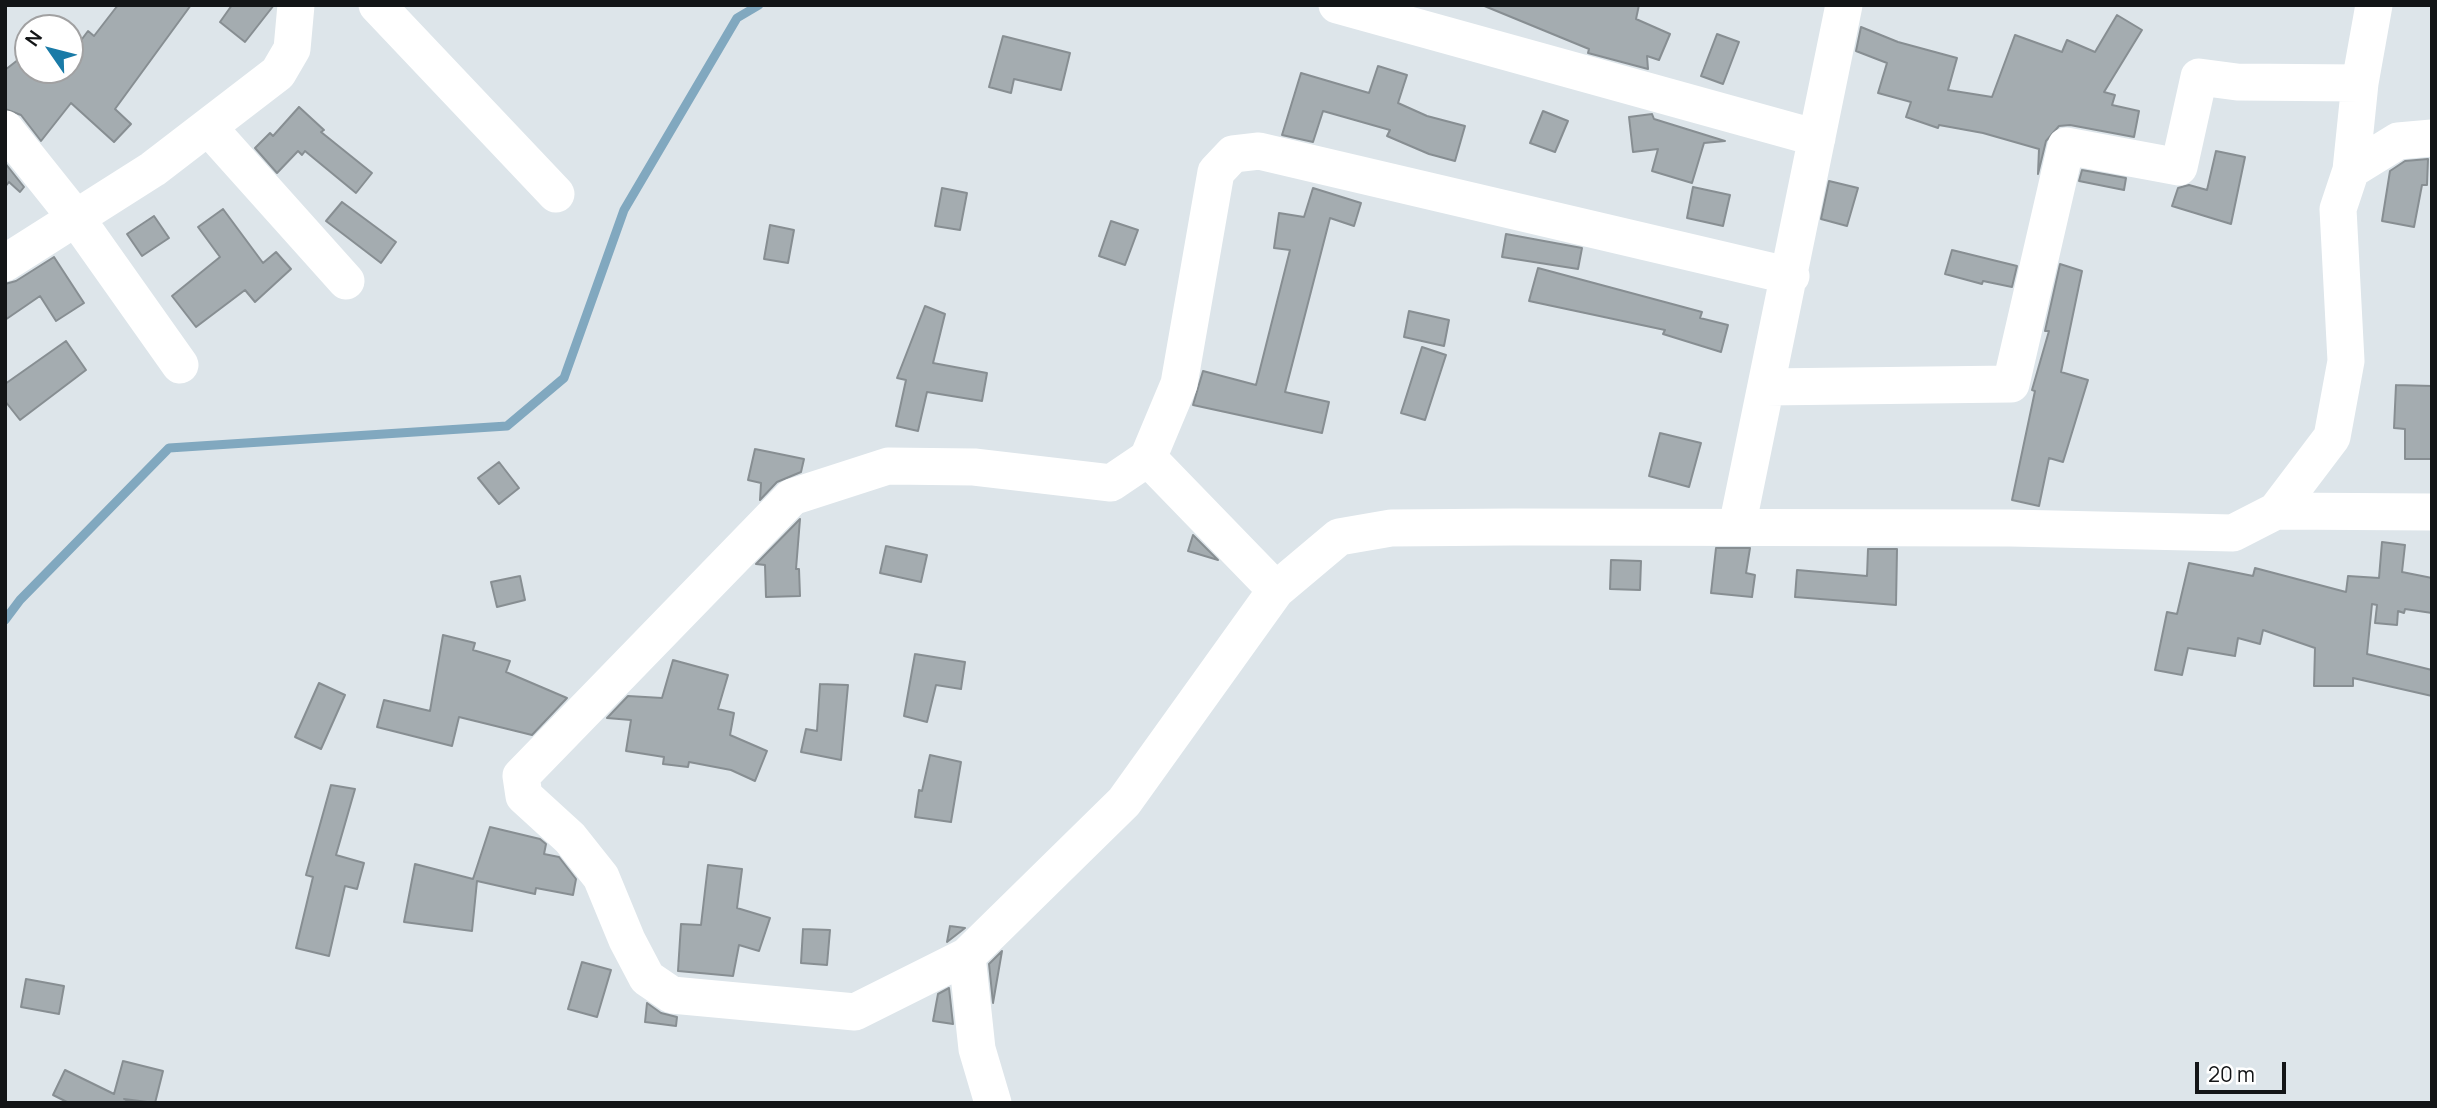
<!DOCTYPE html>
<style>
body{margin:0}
#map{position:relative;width:2437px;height:1108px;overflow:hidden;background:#dde5ea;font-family:Manrope,sans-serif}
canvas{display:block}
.frame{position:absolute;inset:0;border:7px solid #131517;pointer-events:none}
.north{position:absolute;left:14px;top:14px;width:70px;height:70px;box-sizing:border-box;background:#fff;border:2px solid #a1a1a2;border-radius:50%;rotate:305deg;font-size:19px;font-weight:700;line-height:28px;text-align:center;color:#131517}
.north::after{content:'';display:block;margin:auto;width:24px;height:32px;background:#1a7ba7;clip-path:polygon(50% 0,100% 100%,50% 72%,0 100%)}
.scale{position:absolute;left:2195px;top:1062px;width:91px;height:32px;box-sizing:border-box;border:4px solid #131517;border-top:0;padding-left:9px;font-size:21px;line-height:24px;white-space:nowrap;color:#131517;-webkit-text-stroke:5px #fff;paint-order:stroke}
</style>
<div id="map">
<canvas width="2437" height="1108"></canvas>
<div class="frame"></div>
<div class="north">N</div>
<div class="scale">20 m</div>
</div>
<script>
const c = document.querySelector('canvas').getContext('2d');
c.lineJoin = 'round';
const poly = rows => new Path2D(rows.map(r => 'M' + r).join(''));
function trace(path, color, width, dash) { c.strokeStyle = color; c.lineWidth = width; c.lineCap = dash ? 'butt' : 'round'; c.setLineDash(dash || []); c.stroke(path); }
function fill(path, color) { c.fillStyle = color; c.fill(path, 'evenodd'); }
trace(poly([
 [5,620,20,600,169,448,507,426,564,378,624,210,737,18,759,5]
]), '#81a8bf', 9);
const building = poly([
 [118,5,191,5,115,109,131,124,114,142,71,103,41,141,21,115,5,109,5,70,28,52,28,70,70,70,70,55,88,31,94,36,118,5],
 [232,5,274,5,245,42,220,22,232,5],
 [1482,5,1639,5,1636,19,1670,34,1659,60,1647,56,1648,69,1588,53,1589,49,1482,5],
 [2117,15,2142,30,2104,92,2115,95,2112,105,2139,111,2134,137,2070,125,2059,126,2046,141,2038,174,2039,149,1983,133,1939,125,1938,128,1906,117,1911,102,1878,93,1887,63,1856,51,1861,27,1898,42,1957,58,1948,90,1992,97,2015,35,2062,52,2067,40,2095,52,2117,15],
 [1717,34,1739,42,1723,84,1701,76,1717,34],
 [1003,36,1070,53,1061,90,1014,79,1011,93,989,87,1003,36],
 [1378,66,1407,75,1398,103,1427,116,1465,126,1455,161,1429,154,1387,136,1390,130,1323,111,1313,142,1282,135,1301,73,1369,93,1378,66],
 [299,107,324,130,321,132,372,173,356,193,305,151,302,155,298,151,277,173,255,148,270,133,273,136,299,107],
 [1543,111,1568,121,1555,152,1530,143,1543,111],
 [1652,114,1654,119,1725,141,1704,143,1692,183,1652,171,1658,149,1633,152,1629,117,1652,114],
 [2216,151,2245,157,2231,224,2172,206,2178,188,2189,185,2207,190,2216,151],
 [2428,159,2427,185,2422,185,2414,227,2382,221,2390,171,2405,161,2428,159],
 [5,163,24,187,20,192,9,182,5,187,5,163],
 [2082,170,2126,178,2124,190,2079,181,2082,170],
 [1829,181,1858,188,1847,226,1821,219,1829,181],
 [1693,187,1730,195,1723,226,1687,218,1693,187],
 [942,188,967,193,960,230,935,226,942,188],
 [1313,188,1361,203,1354,226,1330,218,1285,392,1329,402,1322,433,1193,405,1203,371,1256,385,1290,250,1274,248,1279,213,1304,217,1313,188],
 [342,202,396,242,381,263,326,221,342,202],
 [223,209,263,263,276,252,291,269,255,302,245,290,196,327,172,296,220,257,198,227,223,209],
 [154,216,169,238,142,256,127,234,154,216],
 [1111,221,1138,230,1125,265,1099,256,1111,221],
 [770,225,794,230,788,263,764,259,770,225],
 [1506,234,1582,248,1578,269,1502,257,1506,234],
 [1952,250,2017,266,2012,287,1983,281,1982,284,1945,274,1952,250],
 [54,257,84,303,56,321,40,296,5,320,5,284,16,281,54,257],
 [2060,264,2082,271,2061,372,2088,380,2063,462,2049,458,2039,506,2012,500,2035,391,2032,390,2049,331,2045,331,2060,264],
 [1538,268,1702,312,1700,318,1728,325,1721,352,1663,334,1665,330,1529,301,1538,268],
 [925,306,945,314,933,363,987,373,982,401,927,392,918,431,896,426,906,380,897,378,925,306],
 [1409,311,1449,320,1444,346,1404,337,1409,311],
 [66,341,86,370,20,420,5,401,5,384,66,341],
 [1422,347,1446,355,1425,420,1401,413,1422,347],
 [2396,385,2432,386,2432,459,2405,459,2405,429,2394,428,2396,385],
 [1660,433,1701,443,1689,487,1649,476,1660,433],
 [755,449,804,459,801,472,777,482,760,500,761,483,748,480,755,449],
 [499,462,519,488,499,504,478,478,499,462],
 [800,519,796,569,799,569,800,596,766,597,765,565,756,564,800,519],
 [1193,535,1218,560,1188,551,1193,535],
 [2382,542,2405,545,2402,572,2432,578,2432,613,2405,609,2404,613,2398,611,2397,625,2375,623,2377,605,2372,604,2367,654,2432,670,2432,696,2353,678,2353,686,2314,686,2315,648,2263,630,2260,644,2238,638,2235,656,2188,648,2182,675,2155,670,2167,612,2177,614,2189,563,2253,576,2255,568,2346,592,2348,576,2379,578,2382,542],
 [886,546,927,555,921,582,880,573,886,546],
 [1716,548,1750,548,1746,573,1755,575,1752,597,1711,593,1716,548],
 [1868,549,1897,549,1896,605,1795,597,1797,570,1867,576,1868,549],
 [1611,560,1641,561,1640,590,1610,589,1611,560],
 [520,576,525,600,497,607,491,582,520,576],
 [443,635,475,643,473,650,510,661,506,672,567,698,532,735,459,717,452,746,377,727,384,700,430,711,443,635],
 [915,654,965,662,961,689,936,685,927,722,904,716,915,654],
 [673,660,728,675,718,709,734,713,730,735,767,751,755,781,731,770,689,762,688,767,663,764,664,757,626,751,631,720,607,718,628,696,662,698,673,660],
 [319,683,345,695,321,749,295,737,319,683],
 [820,684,848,685,841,760,801,752,806,729,817,731,820,684],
 [930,755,961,762,951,822,915,817,919,790,922,791,930,755],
 [331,785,355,789,336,855,364,863,357,889,345,886,329,956,296,948,313,877,306,875,331,785],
 [490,827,540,839,546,844,544,854,559,857,576,879,573,895,536,888,535,894,477,881,472,931,404,922,415,864,473,879,490,827],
 [708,865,742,869,737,908,770,918,759,951,739,945,733,976,678,971,681,924,701,925,708,865],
 [950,926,965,928,947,942,950,926],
 [803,929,830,930,827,965,801,963,803,929],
 [1002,951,993,1003,989,964,1002,951],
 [582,962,611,970,597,1017,568,1009,582,962],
 [26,979,64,986,59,1014,21,1007,26,979],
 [949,988,953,1024,933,1021,938,994,949,988],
 [647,1003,661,1013,677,1017,676,1026,645,1022,647,1003],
 [123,1061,163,1071,155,1103,124,1099,131,1103,69,1103,53,1095,65,1070,114,1094,123,1061]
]);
fill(building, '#a4acb0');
trace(building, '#878e92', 2);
trace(poly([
 [377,5,556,194],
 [1337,5,1817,138],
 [209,128,346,281],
 [5,129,76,218,180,365],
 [2351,170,2360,83],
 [5,263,153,169,278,73,292,49,296,5],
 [1766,387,2011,384,2066,146,2179,167,2199,77,2237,82,2360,83,2374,5],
 [1148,458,1276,590],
 [2276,511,2432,512],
 [1737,527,1844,5],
 [967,956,855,1012,672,995,647,978,627,940,601,877,570,838,524,796,521,776,792,497,888,466,974,467,1111,483,1148,458,1179,384,1216,172,1233,154,1259,151,1791,276],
 [993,1103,977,1049,967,956,1124,802,1276,590,1339,537,1391,528,1514,527,2010,528,2233,533,2276,511,2332,437,2346,361,2338,209,2351,170,2398,141,2432,138]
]), '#fff', 37);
</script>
